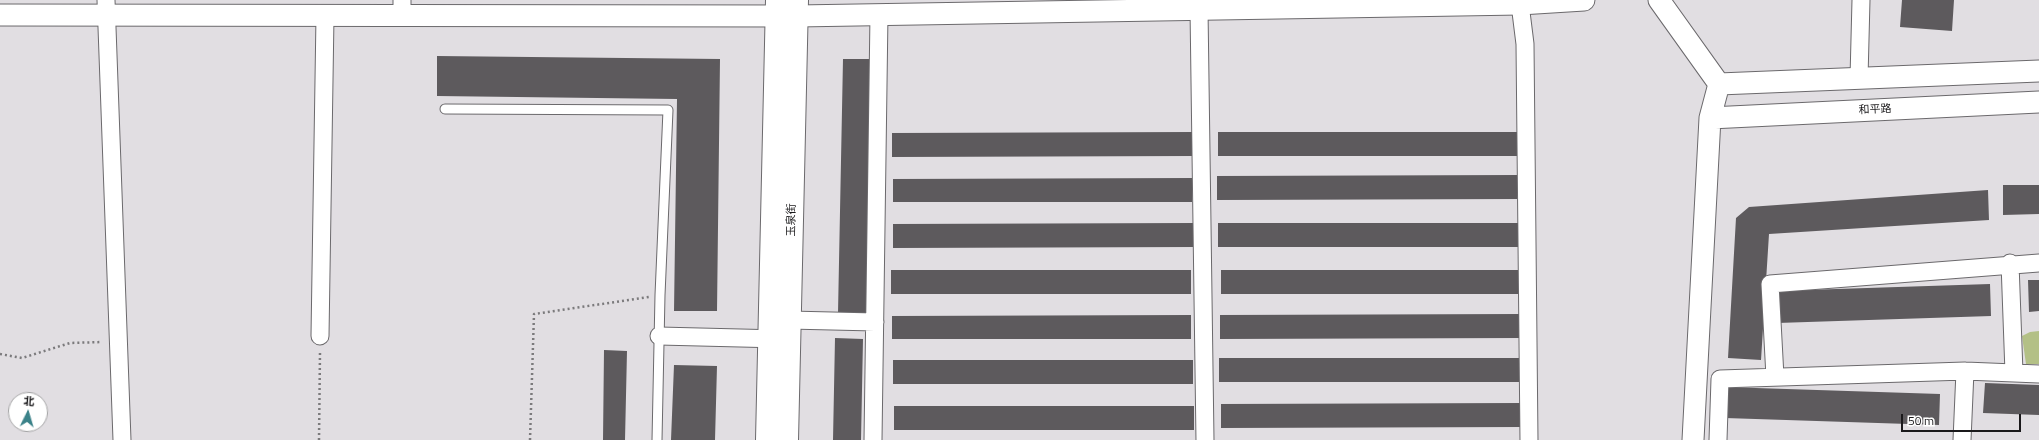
<!DOCTYPE html>
<meta charset="utf-8">
<style>
body{margin:0}
#map{position:relative;width:2039px;height:440px;overflow:hidden;background:#e1dee2;font-family:"Titillium Web","Noto Sans SC",sans-serif}
canvas{display:block}
.north{position:absolute;left:8px;top:392px;width:40px;height:40px;box-sizing:border-box;background:#fff;border:1px solid #a3a3a4;border-radius:50%;rotate:5deg;font-size:11px;font-weight:700;line-height:16px;text-align:center;color:#1a191b}
.north::after{content:'';display:block;margin:auto;width:14px;height:18px;background:#3b8289;clip-path:polygon(50% 0,100% 100%,50% 72%,0 100%)}
.scale{position:absolute;left:1901px;top:414px;width:120px;height:18px;box-sizing:border-box;border:2px solid #1a191b;border-top:0;padding-left:5px;font-size:12px;line-height:14px;white-space:nowrap;color:#1a191b;-webkit-text-stroke:3px #fff;paint-order:stroke}
</style>
<div id="map">
<canvas width="2039" height="440"></canvas>
<div class="north">北</div>
<div class="scale">50 m</div>
</div>
<script>
const c = document.querySelector('canvas').getContext('2d');
c.lineJoin = 'round';
function fill(path, color) { c.fillStyle = color; c.fill(path, 'evenodd'); }
const poly = rows => new Path2D(rows.map(r => 'M' + r).join(''));
function trace(path, color, width, dash) { c.strokeStyle = color; c.lineWidth = width; c.lineCap = dash ? 'butt' : 'round'; c.setLineDash(dash || []); c.stroke(path); }
function label(font, color, halo, rows, align = 'center') {
  c.font = font + ' "Titillium Web","Noto Sans SC",sans-serif'; c.lineWidth = 4; c.setLineDash([]); c.textBaseline = 'middle'; c.strokeStyle = halo; c.fillStyle = color; for (const [text, x, y, turn = 0] of rows) {
    c.save(); c.translate(x, y); c.rotate((+turn || 0) * Math.PI / 180); c.textAlign = isNaN(turn) ? turn : align; if (halo) c.strokeText(text, 0, 0); c.fillText(text, 0, 0); c.restore();
  }
}
fill(poly([
 [2039,331,2039,364,2026,364,2022,336,2030,332]
]), '#b3c086');
fill(poly([
 [1902,0,1954,0,1952,31,1900,27],
 [437,56,720,59,717,311,674,311,677,99,437,96],
 [843,59,871,59,867,313,838,313],
 [1192,132,1192,156,892,157,892,133],
 [1218,132,1517,132,1517,156,1218,156],
 [1517,175,1517,199,1217,200,1217,176],
 [1192,178,1192,202,893,202,893,179],
 [2003,185,2039,185,2039,214,2003,215],
 [1988,190,1989,220,1769,234,1761,360,1728,358,1736,218,1749,207],
 [1193,223,1193,247,893,248,893,224],
 [1218,223,1518,223,1518,247,1218,247],
 [891,270,1191,270,1191,294,891,294],
 [1221,270,1521,270,1521,294,1221,294],
 [2028,280,2039,280,2039,311,2029,312],
 [1990,284,1991,316,1777,323,1775,291],
 [1520,314,1520,338,1220,339,1220,315],
 [1191,315,1191,339,892,339,892,316],
 [835,338,863,339,861,440,833,440],
 [604,350,627,351,625,440,603,440],
 [1219,358,1519,358,1519,382,1219,382],
 [893,360,1193,360,1193,384,893,384],
 [674,365,717,366,715,440,671,440],
 [1985,383,2039,385,2039,415,1983,413],
 [1725,387,1940,394,1939,425,1725,418],
 [1521,403,1521,427,1221,428,1221,404],
 [894,406,1194,406,1194,430,894,430]
]), '#5d5a5d');
const service = poly([
 [445,109,668,110,660,295,657,440]
]);
const minor = poly([
 [106,0,122,440],
 [402,0,402,16],
 [1520,4,1525,44,1529,440],
 [1199,9,1205,440],
 [1859,78,1861,0],
 [2010,263,2014,373],
 [789,320,875,322],
 [320,336,325,16],
 [659,336,781,339],
 [1775,377,1770,284,2039,263],
 [873,440,879,14],
 [1718,440,1720,379,1965,371,2039,374],
 [1962,440,1965,371]
]);
const tertiary = poly([
 [1659,0,1719,84,1710,118,1693,440],
 [0,15,797,16,1520,4,1584,0],
 [1719,84,2039,71],
 [1710,118,2039,102]
]);
const secondary = poly([
 [767,440,777,0],
 [787,440,797,0]
]);
trace(service, '#6b696c', 11);
trace(minor, '#6b696c', 19);
trace(tertiary, '#6b696c', 23);
trace(secondary, '#6b696c', 24);
trace(poly([
 [0,354,22,358,70,343,102,342],
 [319,440,320,352],
 [530,440,534,314,649,297]
]), '#7b7a7c', 2.5, [2, 3]);
trace(service, '#fff', 9);
trace(minor, '#fff', 17);
trace(tertiary, '#fff', 21);
trace(secondary, '#fff', 22);
label('11px', '#1a191b', '#fff', [
 ["和平路",1875,110,-3],
 ["玉泉街",792,220,-89]
]);
</script>
